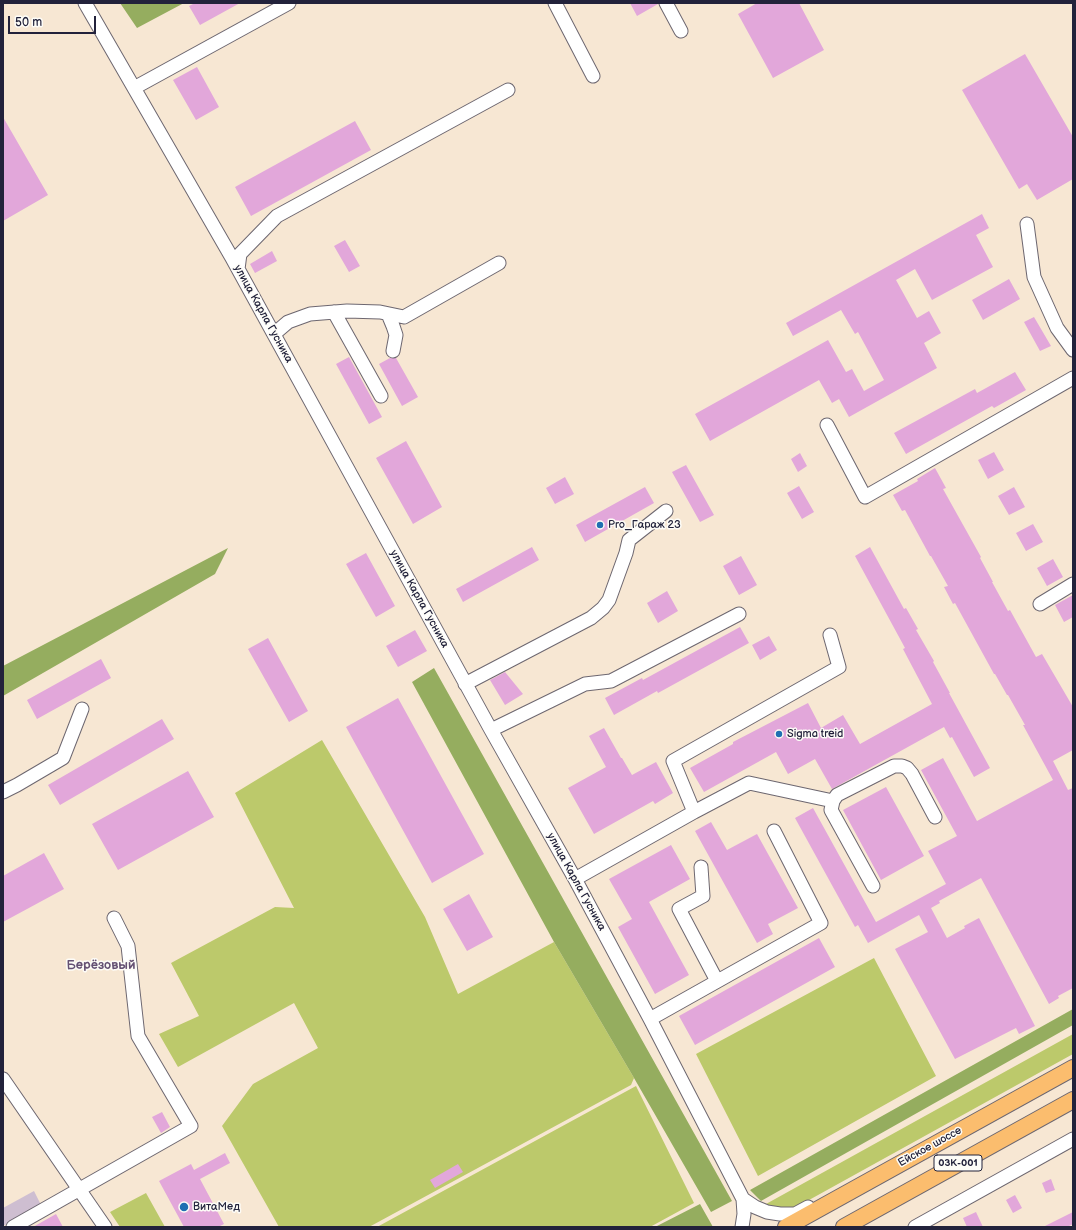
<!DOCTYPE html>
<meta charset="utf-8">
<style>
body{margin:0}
#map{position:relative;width:1076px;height:1230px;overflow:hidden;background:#f7e7d3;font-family:"Balsamiq Sans",sans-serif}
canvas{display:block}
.frame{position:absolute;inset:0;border:4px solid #22223b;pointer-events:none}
.scale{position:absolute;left:8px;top:16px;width:88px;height:18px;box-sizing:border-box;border:2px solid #22223b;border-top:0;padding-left:5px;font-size:12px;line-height:14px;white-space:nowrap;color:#22223b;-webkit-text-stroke:3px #fdfcf7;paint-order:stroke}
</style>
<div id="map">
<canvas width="1076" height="1230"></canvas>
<div class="frame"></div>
<div class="scale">50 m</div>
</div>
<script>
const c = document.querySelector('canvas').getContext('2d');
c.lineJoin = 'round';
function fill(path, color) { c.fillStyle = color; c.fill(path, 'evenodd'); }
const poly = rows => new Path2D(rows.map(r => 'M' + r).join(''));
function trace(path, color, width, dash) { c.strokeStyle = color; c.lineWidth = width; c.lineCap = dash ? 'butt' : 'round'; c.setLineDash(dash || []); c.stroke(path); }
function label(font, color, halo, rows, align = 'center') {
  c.font = font + ' "Balsamiq Sans",sans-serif'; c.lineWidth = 3; c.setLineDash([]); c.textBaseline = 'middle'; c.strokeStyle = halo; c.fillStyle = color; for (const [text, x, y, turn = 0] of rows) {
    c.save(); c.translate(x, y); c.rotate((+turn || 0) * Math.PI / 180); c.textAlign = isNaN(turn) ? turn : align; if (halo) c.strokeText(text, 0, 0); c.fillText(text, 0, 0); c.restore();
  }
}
fill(poly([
 [34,1191,41,1205,3,1226,3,1208]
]), '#cebed1');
fill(poly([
 [322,740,425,917,458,994,554,942,634,1078,631,1085,369,1227,279,1227,222,1126,253,1084,318,1048,294,1003,178,1067,159,1034,199,1016,171,963,275,907,294,908,235,793],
 [874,958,936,1076,758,1176,696,1054],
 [1073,1034,1073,1054,800,1205,793,1208,783,1208,773,1207,766,1204],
 [636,1086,694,1203,650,1227,377,1227],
 [146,1193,165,1227,120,1227,110,1212]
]), '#bcc96b');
fill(poly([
 [120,3,184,3,137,28],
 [228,548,215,574,3,696,3,666],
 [434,668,732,1201,711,1212,634,1078,554,942,412,682],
 [1073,1009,1073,1025,761,1201,750,1190],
 [700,1204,713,1227,655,1227]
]), '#95ad5f');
fill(poly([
 [195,3,240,3,200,25,189,6],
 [630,3,658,3,658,4,637,16],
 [757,3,799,3,824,50,773,78,738,14],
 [1025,54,1073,137,1073,179,1037,200,1027,184,1019,189,962,90],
 [197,67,219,107,196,120,173,80],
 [3,117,48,195,3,221],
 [355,121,371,150,251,216,235,187],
 [982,214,989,228,976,235,993,267,932,300,915,269,896,280,917,318,929,311,941,333,924,343,937,368,849,417,839,399,832,403,819,380,710,441,695,414,828,340,846,372,852,369,864,391,884,380,858,332,855,334,841,310,793,336,786,323],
 [345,240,360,266,349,272,334,246],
 [272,251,277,261,255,273,250,264],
 [1009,279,1020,299,983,320,972,300],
 [1034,317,1051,346,1040,351,1024,322],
 [349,357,382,417,369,424,336,364],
 [390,358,396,358,418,397,402,406,379,364],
 [1015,372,1026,390,994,408,992,406,906,454,894,433,975,389,977,393],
 [406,441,442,507,413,524,376,458],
 [994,452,1004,470,988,479,978,460],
 [800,453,807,466,798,472,791,459],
 [686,465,714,515,700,522,672,472],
 [935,468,946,488,943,489,981,557,980,558,993,582,992,582,1008,611,1010,610,1036,657,1042,654,1073,707,1073,750,1053,761,1068,790,1073,788,1073,988,1058,996,1059,998,1049,1004,981,878,939,901,940,903,931,908,947,938,965,928,964,926,979,918,1035,1026,1019,1034,1016,1028,955,1059,895,949,928,932,919,915,868,943,858,925,855,927,795,818,813,808,876,922,946,884,928,851,957,836,921,770,943,758,977,821,1053,780,1023,725,1025,725,1008,695,1007,695,995,674,994,674,955,603,953,604,944,587,948,586,931,556,930,556,905,510,902,511,893,495,918,481,917,479],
 [565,477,574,494,555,504,546,488],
 [799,486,814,512,802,519,787,493],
 [645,487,654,503,585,542,576,525],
 [1014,487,1025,507,1009,515,998,496],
 [1033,524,1043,542,1026,551,1016,533],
 [532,547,539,560,463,602,456,589],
 [870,547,904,609,906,608,918,629,916,630,934,661,933,662,950,693,949,693,990,768,974,777,952,737,950,738,944,727,832,789,815,759,788,774,776,752,704,792,690,768,733,744,733,742,808,703,821,728,843,715,860,744,932,704,903,649,905,648,855,556],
 [366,553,395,606,376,617,346,564],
 [741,556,757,585,739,595,723,566],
 [1053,559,1063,577,1047,586,1037,568],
 [667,591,678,611,658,623,647,603],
 [1073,595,1073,617,1064,622,1055,605],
 [740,627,749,643,658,693,657,691,614,715,605,698,642,678,643,680],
 [415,630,427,651,398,667,386,646],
 [769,636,777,650,760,660,752,645],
 [268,638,308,711,289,722,248,649],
 [101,659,111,678,37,719,27,700],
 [505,672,523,694,505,705,490,680],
 [398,698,484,854,432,883,346,727],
 [162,719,174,739,60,805,48,785],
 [604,728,621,758,622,758,632,775,656,762,673,793,655,804,653,801,594,834,568,788,606,767,589,736],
 [188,771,214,817,118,870,92,824],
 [886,787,924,856,881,880,843,810],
 [711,822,727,850,757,834,798,908,768,924,773,934,757,943,695,831],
 [671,845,690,879,649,902,689,975,655,994,618,927,632,919,609,879],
 [44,853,64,889,3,922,3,876],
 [469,894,493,937,467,951,443,909],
 [819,938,835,967,695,1045,679,1016],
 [162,1112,170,1127,161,1133,152,1117],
 [225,1153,230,1163,200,1179,224,1224,218,1227,184,1227,159,1181,191,1164,194,1170],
 [458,1164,463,1172,435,1188,430,1180],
 [1051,1179,1055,1190,1046,1193,1042,1183],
 [1015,1195,1022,1208,1013,1213,1006,1200],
 [976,1212,983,1227,967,1227,963,1218],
 [1073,1212,1073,1224,1067,1227,1043,1227],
 [56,1214,63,1227,33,1227]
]), '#e2a7da');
const minor = poly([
 [85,3,232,258,491,730,575,879,650,1019,743,1199,744,1214,742,1227],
 [555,3,593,76],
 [666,3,681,31],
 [134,88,289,3],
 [1027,224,1034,277,1057,328,1073,350],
 [238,269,240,254,277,216,508,90],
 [334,312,381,396],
 [388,314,393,326,396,335,393,351],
 [274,334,288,322,310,314,347,311,380,312,404,317,499,263],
 [827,425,865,497,1073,378],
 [1040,604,1073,584],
 [465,684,591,618,603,608,609,600,626,553,629,540,666,511],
 [491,730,585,684,611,681,739,614],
 [3,792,17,785,63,758,82,709],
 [694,812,673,761,839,667,830,635],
 [701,867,703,896,679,909,717,981],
 [575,879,694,812,749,783,833,801],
 [873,886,831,810,833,801,837,795,894,766,902,766,907,768,912,774,935,817],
 [650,1019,821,923,774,831],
 [3,1079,105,1227],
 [743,1199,755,1207,767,1212,780,1214,795,1214,808,1207],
 [13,1227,191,1126,138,1036,128,946,114,918],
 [915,1227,1073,1139]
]);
const major = poly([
 [786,1227,1073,1068],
 [844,1227,1073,1100]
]);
trace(minor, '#6d6770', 15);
trace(major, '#6d6770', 18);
trace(minor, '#fff', 13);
trace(major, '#fbbd6e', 16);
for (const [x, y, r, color] of [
 [600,525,4,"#1f6fb2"],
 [779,734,4,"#1f6fb2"],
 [184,1207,5,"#1f6fb2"]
]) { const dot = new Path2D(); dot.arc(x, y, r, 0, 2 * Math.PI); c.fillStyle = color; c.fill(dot); trace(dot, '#fdfcf7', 1.5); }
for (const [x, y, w] of [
 [958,1163,48]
]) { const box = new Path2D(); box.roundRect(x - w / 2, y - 8, w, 16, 3); c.fillStyle = '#fdfcf7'; c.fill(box); trace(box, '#22223b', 1); }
label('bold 10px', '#22223b', null, [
 ["03К-001",958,1163]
]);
label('11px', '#22223b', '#fdfcf7', [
 ["улица Карла Гусника",263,314,61],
 ["улица Карла Гусника",419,599,61],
 ["улица Карла Гусника",576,882,61],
 ["Ейское шоссе",930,1147,-29]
]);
label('11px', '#22223b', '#fdfcf7', [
 ["Pro_Гараж 23",608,525],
 ["Sigma treid",787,734],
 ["ВитаMед",193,1207]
], 'left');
label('bold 13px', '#655173', '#fdfcf7', [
 ["Берёзовый",101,966]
]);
</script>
